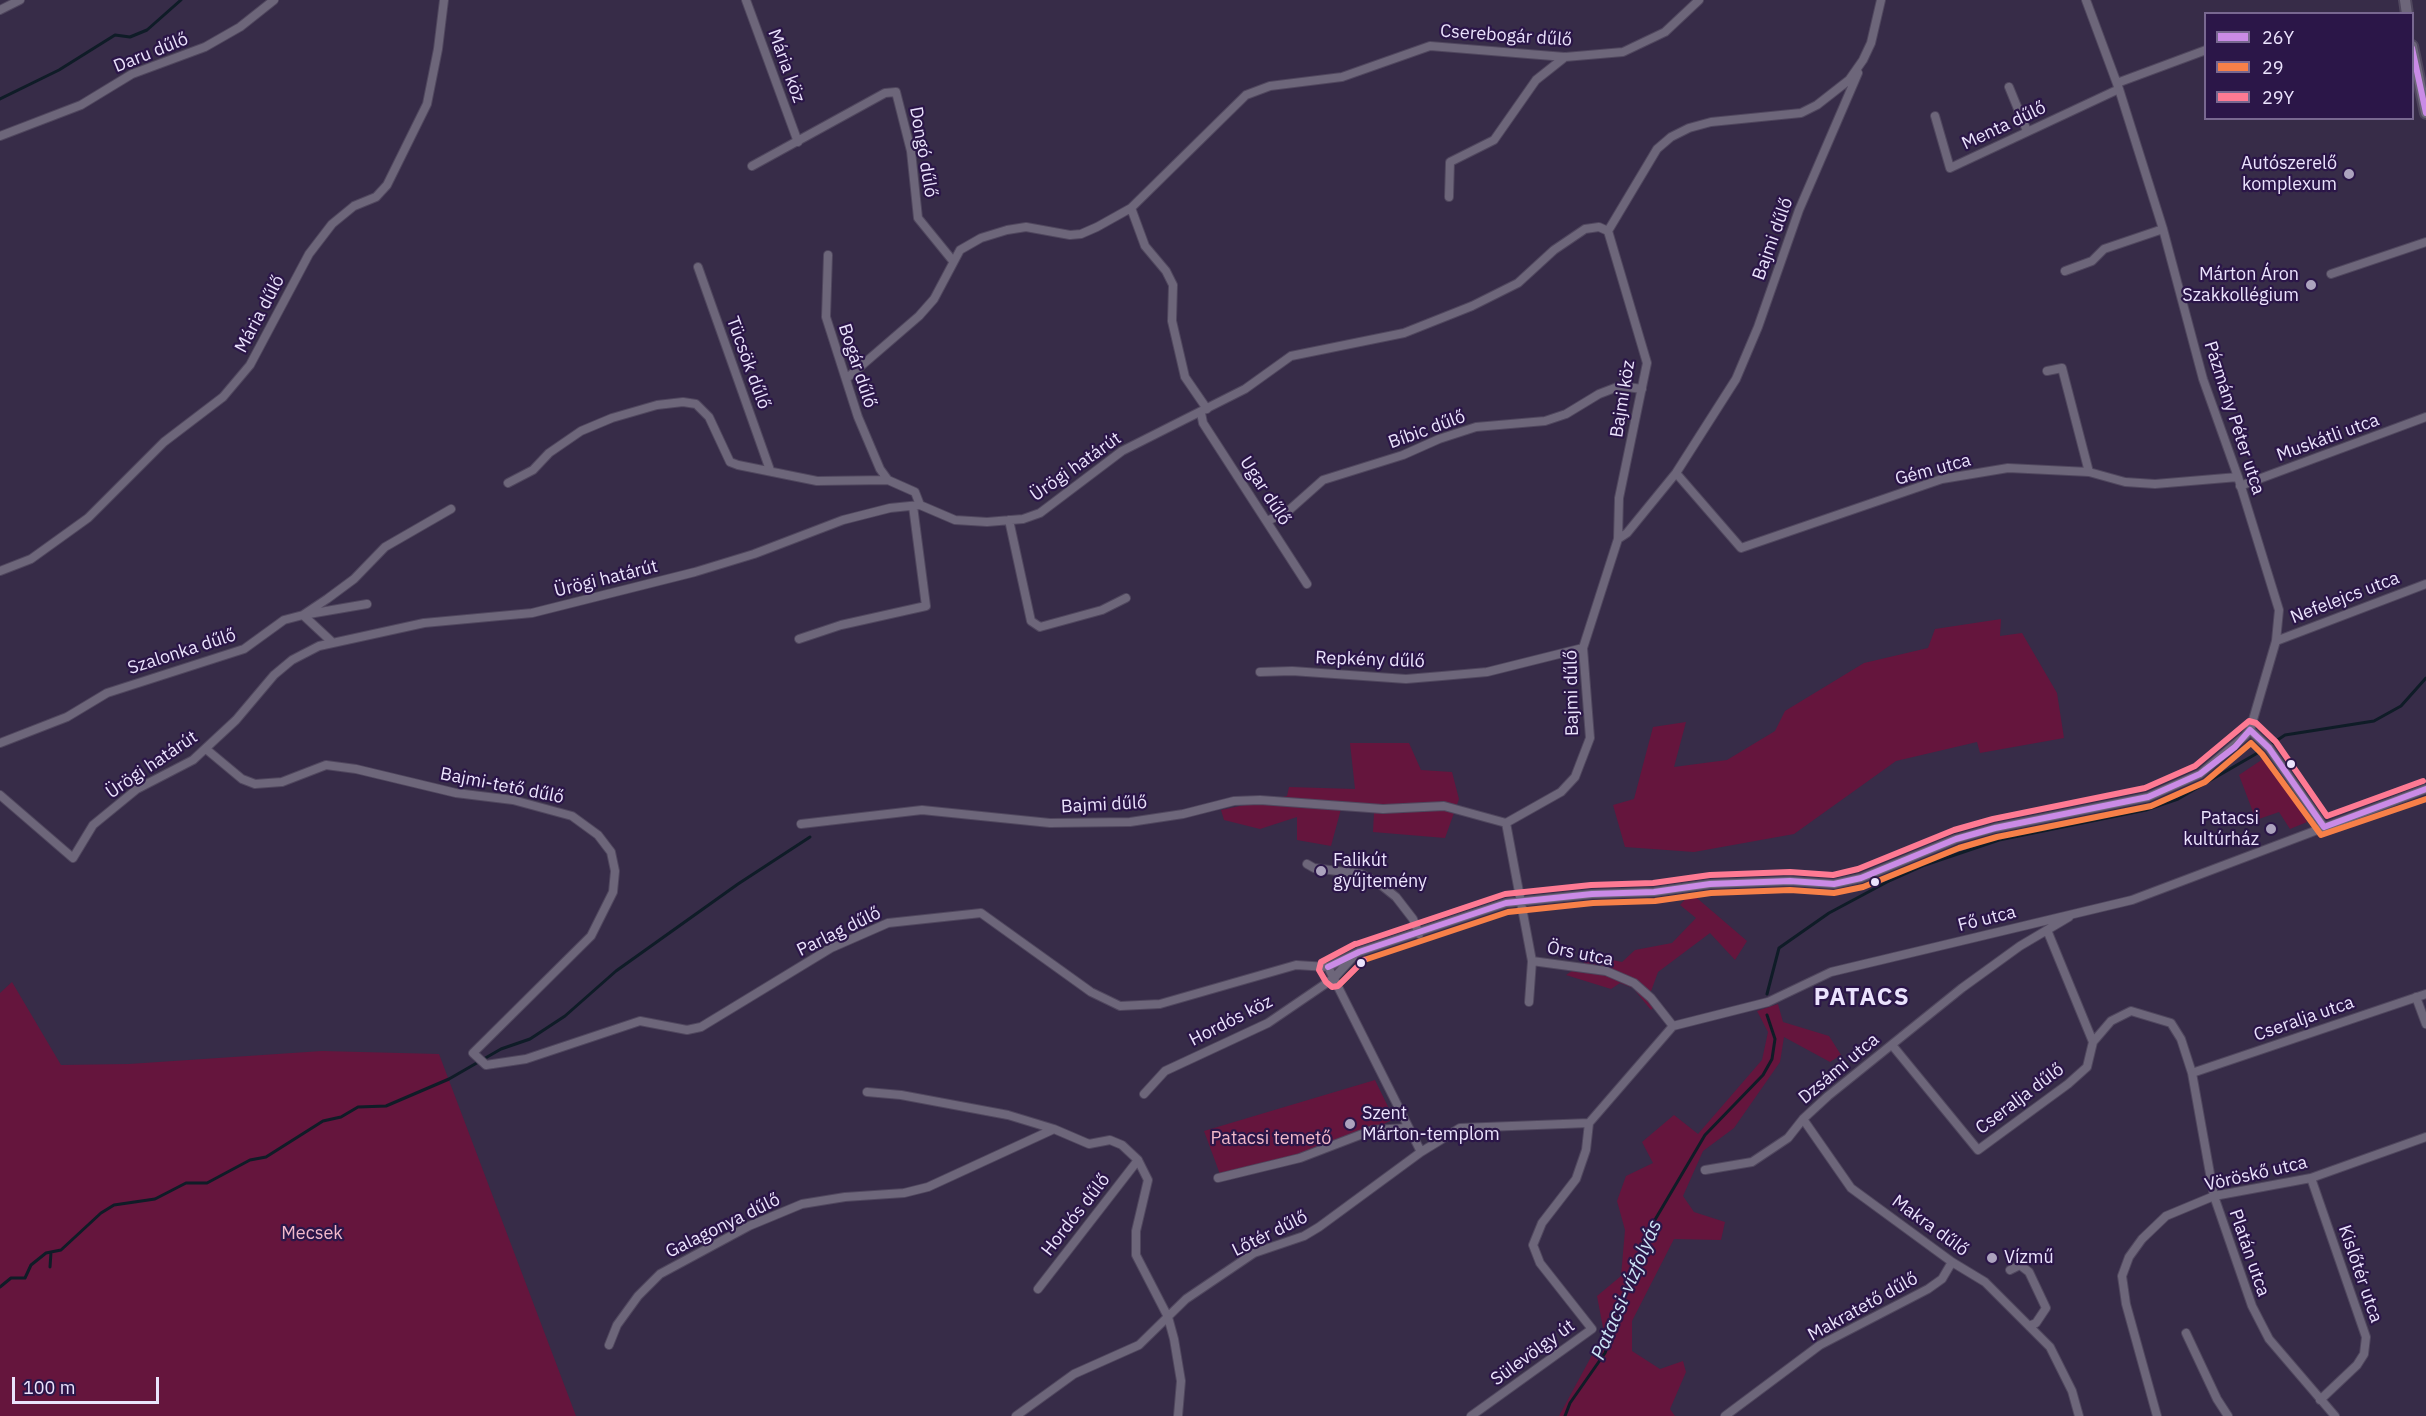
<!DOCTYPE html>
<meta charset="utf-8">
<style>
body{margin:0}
#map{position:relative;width:2426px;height:1416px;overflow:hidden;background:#372c48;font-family:"IBM Plex Sans",sans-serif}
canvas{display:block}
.legend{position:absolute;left:2204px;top:12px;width:210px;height:108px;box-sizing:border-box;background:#2b1648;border:2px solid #786890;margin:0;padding:8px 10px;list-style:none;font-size:18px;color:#ebe3fd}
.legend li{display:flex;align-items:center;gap:12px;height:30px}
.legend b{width:30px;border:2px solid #786890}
.scale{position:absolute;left:12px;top:1377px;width:147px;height:27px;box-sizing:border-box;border:3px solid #ebe3fd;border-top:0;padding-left:8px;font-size:18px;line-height:21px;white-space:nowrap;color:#ebe3fd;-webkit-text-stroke:4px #2b1648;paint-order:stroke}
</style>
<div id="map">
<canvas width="2426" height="1416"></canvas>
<ul class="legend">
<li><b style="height:8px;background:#ca8be6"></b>26Y</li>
<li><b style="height:8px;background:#f78048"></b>29</li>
<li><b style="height:8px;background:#fe7a93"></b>29Y</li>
</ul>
<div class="scale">100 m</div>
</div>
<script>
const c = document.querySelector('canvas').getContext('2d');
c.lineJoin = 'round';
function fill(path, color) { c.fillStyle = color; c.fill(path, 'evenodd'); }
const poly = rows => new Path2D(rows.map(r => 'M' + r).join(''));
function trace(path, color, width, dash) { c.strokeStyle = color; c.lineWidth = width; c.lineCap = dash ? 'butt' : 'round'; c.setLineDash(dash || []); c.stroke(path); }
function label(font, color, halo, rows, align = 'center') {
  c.font = font + ' "IBM Plex Sans",sans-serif'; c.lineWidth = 4.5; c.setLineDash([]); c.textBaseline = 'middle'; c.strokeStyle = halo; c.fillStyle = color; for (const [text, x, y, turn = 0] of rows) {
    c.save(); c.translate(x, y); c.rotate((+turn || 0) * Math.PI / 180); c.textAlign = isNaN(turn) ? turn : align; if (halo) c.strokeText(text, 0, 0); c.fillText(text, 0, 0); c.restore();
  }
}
fill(poly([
 [2001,619,2000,636,2022,633,2057,693,2064,738,1980,753,1977,742,1896,761,1794,834,1694,852,1625,847,1613,805,1634,799,1653,727,1686,722,1674,767,1727,760,1775,731,1785,711,1864,663,1928,648,1935,629],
 [1350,743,1409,743,1421,770,1452,772,1459,799,1445,838,1373,832,1374,812,1341,809,1331,846,1297,840,1297,817,1260,829,1224,820,1221,810,1287,796,1289,787,1355,789],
 [2266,757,2307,822,2290,829,2279,812,2256,820,2239,775],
 [1691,893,1747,941,1735,960,1710,933,1658,972,1650,994,1658,1002,1651,1010,1633,988,1620,983,1611,989,1566,975,1594,956,1622,962,1635,950,1672,943,1696,918,1680,905],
 [12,982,61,1065,129,1064,322,1051,439,1054,576,1416,0,1416,0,993],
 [1778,1004,1783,1022,1829,1036,1841,1055,1830,1062,1784,1037,1780,1062,1734,1128,1703,1151,1683,1196,1694,1212,1725,1222,1721,1240,1674,1239,1632,1321,1632,1351,1660,1369,1683,1361,1686,1372,1670,1409,1675,1416,1559,1416,1604,1333,1597,1296,1621,1276,1625,1230,1617,1201,1626,1176,1653,1163,1642,1142,1674,1115,1698,1134,1762,1060,1768,1032,1757,1011],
 [1375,1080,1394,1119,1342,1144,1221,1177,1204,1131]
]), '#65153d');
trace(poly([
 [0,99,59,70,115,35,130,37,147,30,181,0],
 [2273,743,2285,735,2374,721,2401,706,2426,678],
 [1767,994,1779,948,1829,913,1887,882,1925,865,1999,840,2146,810,2178,799,2261,751],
 [50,1267,51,1252],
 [0,1287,11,1278,25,1278,31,1265,46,1253,61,1250,101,1213,114,1205,155,1199,186,1183,207,1183,250,1160,266,1157,323,1121,341,1117,358,1107,386,1106,449,1079,501,1049,530,1039,565,1016,616,971,738,884,810,837],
 [1565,1416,1570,1403,1605,1353,1646,1235,1705,1135,1763,1075,1772,1059,1775,1039,1767,1015]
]), '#0f1c27', 3);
const street = poly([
 [746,0,798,142],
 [0,10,20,0],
 [2117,83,2206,50],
 [2009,87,2027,131],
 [1935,116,1950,168,2119,89],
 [0,136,81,105,132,74,205,47,240,27,274,0],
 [752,166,885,93,896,92,911,151,918,218,953,261],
 [1449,197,1450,162,1494,140,1536,80,1565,57],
 [1131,208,1145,246,1166,271,1173,285,1172,321,1185,377,1207,409],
 [1608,231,1647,363,1619,498,1618,539],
 [828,255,826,317,858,417,880,469,888,480],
 [698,267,770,470],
 [2065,271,2092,261,2104,249,2163,229],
 [2331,274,2426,242],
 [2047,371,2062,368,2089,472],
 [846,379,919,316,934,299,960,250,981,238,1007,230,1026,227,1070,235,1081,234,1097,227,1131,208,1246,95,1270,86,1342,77,1430,46,1565,57,1623,52,1665,32,1699,0],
 [1201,413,1203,423,1307,584],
 [1676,473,1741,548,1942,479,2008,468,2089,472,2125,482,2155,484,2238,477],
 [508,483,533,470,549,453,581,431,612,418,657,405,683,402,696,404,709,417,730,462,738,465,817,481,888,480,915,492,920,505],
 [2240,486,2426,417],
 [1009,520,1031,621,1040,627,1102,610,1126,598],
 [1267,521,1287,512,1323,480,1403,455,1439,439,1476,427,1545,421,1566,414,1599,394,1620,386,1642,389],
 [0,571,31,559,88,518,164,442,223,397,250,365,309,254,332,224,354,206,376,197,387,185,427,104,438,49,444,0],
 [799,639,841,625,926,606,913,506],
 [2276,641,2426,584],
 [332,642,303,615,367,604],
 [1260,672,1292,671,1406,679,1442,676,1487,672,1583,648],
 [2250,730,2269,748,2324,827],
 [0,743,67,717,107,693,244,649,284,620,303,615,327,599,354,579,385,547,451,509],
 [206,749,242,779,255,784,282,782,326,765,356,769,456,793,513,800,572,816,598,835,611,852,615,871,613,892,591,936,473,1053,486,1065,526,1059,640,1021,687,1030,701,1027,831,948,888,923,981,913,1091,992,1120,1006,1160,1004,1296,965,1328,967,1421,1152],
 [0,795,73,858,93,825,137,789,193,760,236,720,274,675,292,660,319,646,424,623,532,613,695,572,754,554,843,520,890,508,920,505,955,520,987,522,1023,519,1040,513,1122,451,1245,389,1291,356,1404,333,1472,306,1518,283,1554,250,1585,229,1599,227,1608,231,1657,149,1671,137,1689,128,1711,122,1801,113,1817,105,1849,80,1863,60,1871,43,1881,0],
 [1506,823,1532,961,1529,1002],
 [801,824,922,810,1050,823,1130,822,1183,814,1234,801,1260,800,1383,809,1444,806,1506,823,1561,792,1575,777,1590,738,1583,648,1618,539,1627,533,1676,473,1736,379,1758,327,1799,210,1858,73],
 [1307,864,1314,868,1361,874,1381,885,1396,897,1413,919,1419,934],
 [2047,930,2093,1042],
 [1532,961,1606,971,1634,983,1651,998,1673,1026],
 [1328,967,1359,952,1506,903,1592,894,1654,892,1710,884,1790,881,1834,884,1861,878,1956,839,1995,828,2148,797,2200,774,2245,736,2250,730,2276,641,2279,610,2238,477,2203,379,2163,229,2119,89,2086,0],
 [2416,997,2426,1024],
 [1892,1045,1978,1150,2068,1084,2087,1067,2093,1042,2111,1021,2131,1011,2171,1023,2181,1039,2192,1073,2214,1196,2252,1306,2269,1339,2335,1416],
 [2192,1073,2426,994],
 [867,1092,901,1095,1008,1115,1054,1129],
 [1144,1094,1165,1071,1268,1023,1334,978,1353,957],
 [1803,1119,1851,1188,1952,1262,1985,1282,2050,1347,2072,1391,2079,1416],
 [1589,1123,1673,1026,1768,1002,1831,972,2132,900,2426,789],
 [1705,1170,1752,1162,1788,1138,1803,1119,1828,1096,1962,988,2020,946,2069,917],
 [1218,1178,1300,1158,1373,1130,1407,1128],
 [2311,1178,2366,1337,2364,1354,2357,1365,2320,1400],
 [2010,1270,2020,1265,2029,1272,2046,1308,2036,1323,2029,1326],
 [1038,1289,1138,1160],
 [2186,1333,2217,1399,2228,1416],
 [609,1345,617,1325,638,1296,660,1274,749,1226,802,1204,845,1197,904,1193,928,1187,1054,1129,1089,1144,1110,1140,1122,1145,1138,1160,1148,1180,1136,1231,1136,1255,1168,1317,1174,1339,1181,1381,1178,1416],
 [1016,1416,1074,1374,1139,1345,1186,1299,1254,1253,1304,1236,1319,1227,1421,1152,1460,1128,1589,1123],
 [1471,1416,1592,1329,1540,1263,1533,1245,1542,1223,1576,1179,1586,1150,1589,1123],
 [1725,1416,1820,1345,1928,1289,1942,1279,1952,1262],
 [2157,1416,2126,1304,2122,1276,2129,1257,2142,1239,2166,1216,2214,1196,2311,1178,2426,1137]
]);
const secondary = poly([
 [2405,0,2407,14],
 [2412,46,2426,113]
]);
trace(street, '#50475e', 10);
trace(secondary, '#50475e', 14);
trace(street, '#6d667a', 8);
trace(secondary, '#6d667a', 10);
trace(poly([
 [2412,48,2426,113],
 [2250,730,2269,748,2324,827],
 [2324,827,2426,789],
 [1328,967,1359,952,1506,903,1592,894,1654,892,1710,884,1790,881,1834,884,1861,878,1956,839,1995,828,2148,797,2200,774,2235,747,2250,730]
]), '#ca8be6', 6);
trace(poly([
 [1340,984,1364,960,1508,912,1593,903,1655,901,1711,893,1790,890,1834,893,1863,887,1959,848,1997,837,2151,806,2205,782,2251,743,2262,754,2321,835,2426,799]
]), '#f78048', 6);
trace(poly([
 [1355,944,1321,962,1319,970,1326,982,1332,987,1338,986,1364,960],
 [1356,944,1505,894,1591,885,1653,883,1710,875,1790,872,1833,875,1858,869,1954,830,1993,819,2145,788,2195,766,2249,721,2256,723,2276,742,2327,816,2423,781]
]), '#fe7a93', 6);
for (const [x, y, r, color] of [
 [2349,174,6,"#aca3be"],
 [2311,285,6,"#aca3be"],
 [2291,764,5,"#ebe3fd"],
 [2271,829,6,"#aca3be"],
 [1321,871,6,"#aca3be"],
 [1875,882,5,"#ebe3fd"],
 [1361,963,5,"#ebe3fd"],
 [1350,1124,6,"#aca3be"],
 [1992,1258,6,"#aca3be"]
]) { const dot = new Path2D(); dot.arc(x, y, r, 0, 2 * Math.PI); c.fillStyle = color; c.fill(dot); trace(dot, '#2b1648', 2); }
label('18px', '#ebe3fd', '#2b1648', [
 ["Cserebogár dűlő",1506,36,4],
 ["Daru dűlő",151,53,-22],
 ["Mária köz",786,66,70],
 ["Menta dűlő",2004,126,-25],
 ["Dongó dűlő",923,152,80],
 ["Bajmi dűlő",1773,239,-70],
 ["Mária dűlő",260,314,-62],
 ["Tücsök dűlő",748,363,70],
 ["Bogár dűlő",857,366,72],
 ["Bajmi köz",1623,399,-81],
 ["Pázmány Péter utca",2234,418,72],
 ["Bíbic dűlő",1427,430,-20],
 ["Muskátli utca",2328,438,-20],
 ["Ürögi határút",1076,467,-35],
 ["Gém utca",1933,470,-15],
 ["Ugar dűlő",1265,491,57],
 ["Ürögi határút",606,579,-14],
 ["Nefelejcs utca",2345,598,-21],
 ["Szalonka dűlő",182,652,-18],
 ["Repkény dűlő",1370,660,2],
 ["Bajmi dűlő",1572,693,-91],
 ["Ürögi határút",152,765,-34],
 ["Bajmi-tető dűlő",502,786,11],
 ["Bajmi dűlő",1104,805,-3],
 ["Fő utca",1987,919,-14],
 ["Parlag dűlő",839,932,-26],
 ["Örs utca",1580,954,11],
 ["Cseralja utca",2304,1019,-19],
 ["Hordós köz",1231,1021,-27],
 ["Dzsámi utca",1839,1069,-40],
 ["Cseralja dűlő",2020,1099,-37],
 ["Vöröskő utca",2256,1174,-13],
 ["Hordós dűlő",1076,1215,-52],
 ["Galagonya dűlő",723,1226,-26],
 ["Makra dűlő",1930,1226,36],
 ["Lőtér dűlő",1270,1234,-26],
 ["Platán utca",2249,1253,71],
 ["Kislőtér utca",2360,1274,71],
 ["Makratető dűlő",1863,1307,-29],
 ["Sülevölgy út",1533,1353,-36]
]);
label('18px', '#ebe3fd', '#2b1648', [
 ["Autószerelő",2337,164],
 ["komplexum",2337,185],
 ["Márton Áron",2299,275],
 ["Szakkollégium",2299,296],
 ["Patacsi",2259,819],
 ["kultúrház",2259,840],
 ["Falikút",1333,861,"left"],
 ["gyűjtemény",1333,882,"left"],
 ["Szent",1362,1114,"left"],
 ["Márton-templom",1362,1135,"left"],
 ["Vízmű",2004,1258,"left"]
], 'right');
label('18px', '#f2b9ca', '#2b1648', [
 ["Patacsi temető",1271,1139],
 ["Mecsek",312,1234]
]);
label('italic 20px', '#cce4f5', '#2b1648', [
 ["Patacsi-vízfolyás",1627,1290,-67]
]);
c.letterSpacing = '1.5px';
label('bold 24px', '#ebe3fd', '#2b1648', [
 ["PATACS",1862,998]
]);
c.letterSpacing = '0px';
</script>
